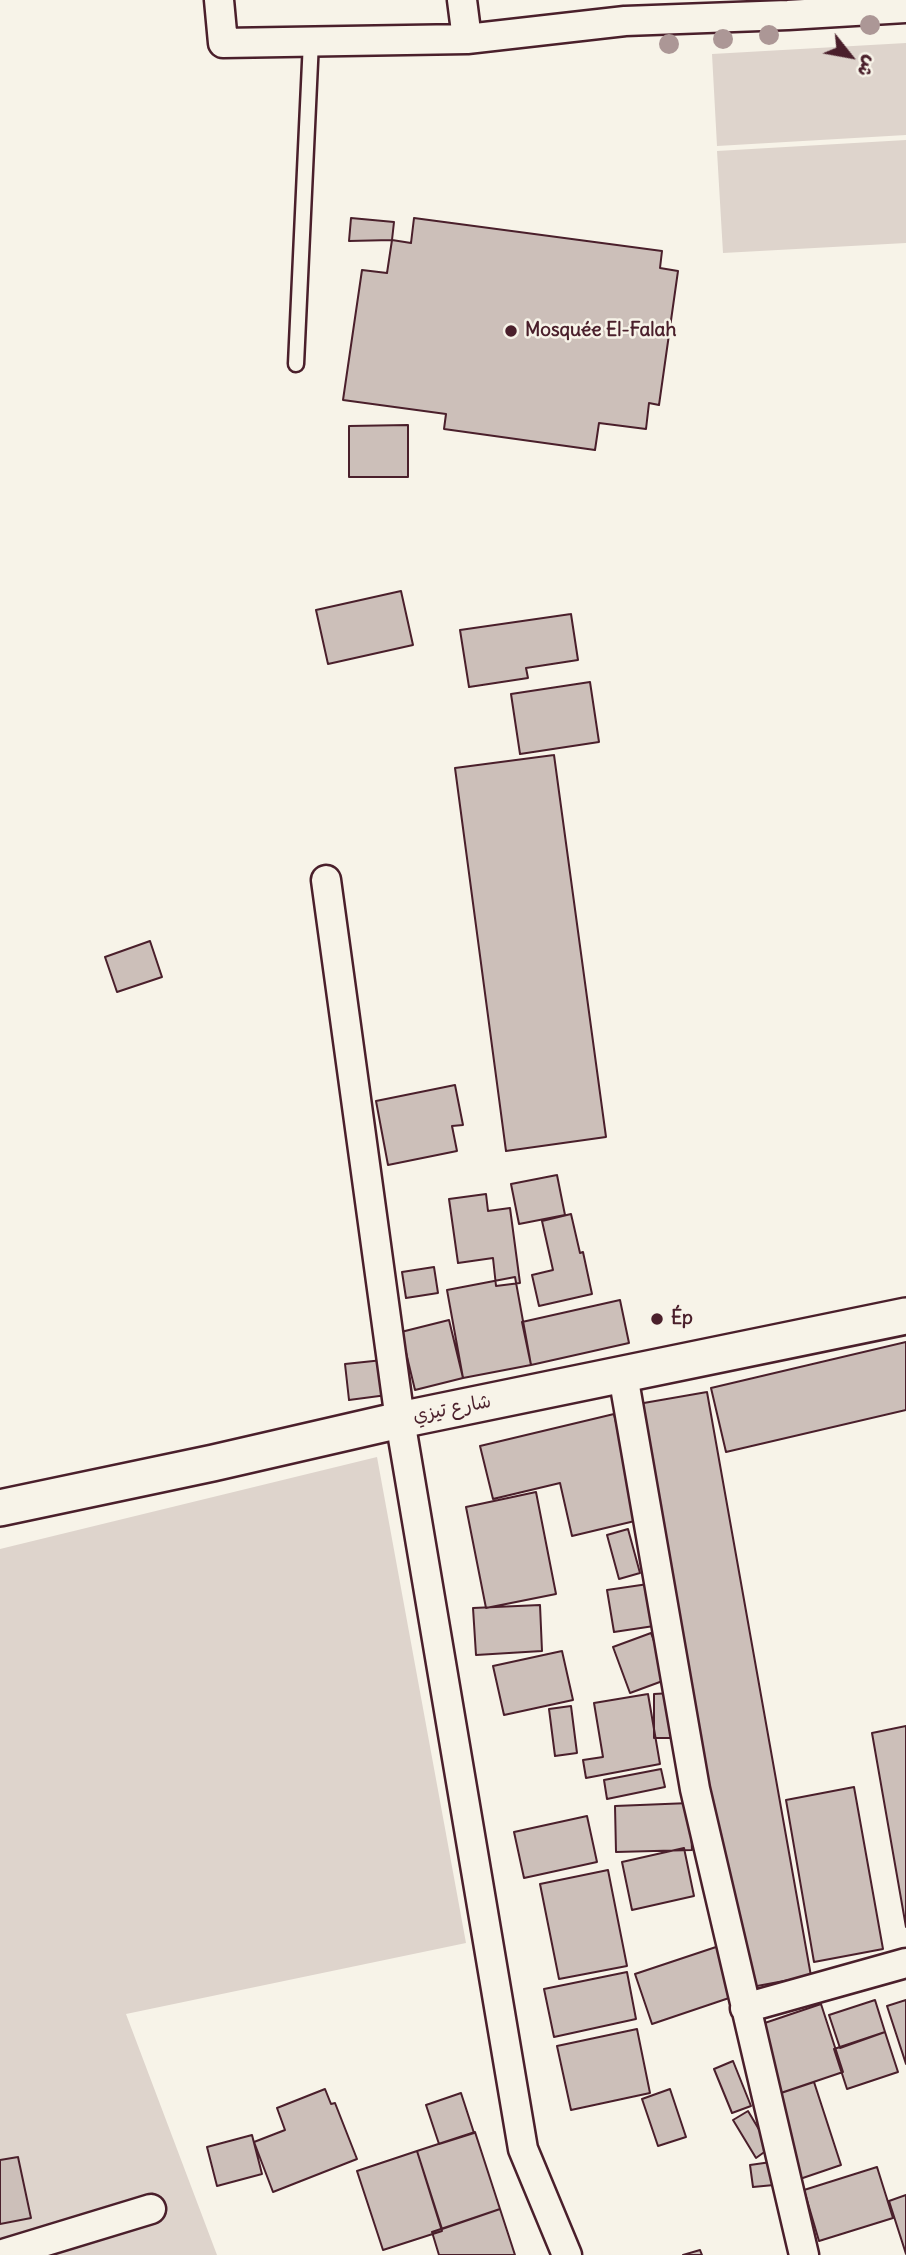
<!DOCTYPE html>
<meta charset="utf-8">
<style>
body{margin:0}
#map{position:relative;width:906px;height:2255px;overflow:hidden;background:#f7f3e8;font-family:Delius,"Playpen Sans Arabic",sans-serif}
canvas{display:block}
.north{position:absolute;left:815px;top:21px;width:70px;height:70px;-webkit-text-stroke:5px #f7f3e8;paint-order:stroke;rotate:121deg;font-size:19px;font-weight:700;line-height:28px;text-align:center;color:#4a1f2b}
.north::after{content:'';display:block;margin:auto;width:24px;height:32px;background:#4a1f2b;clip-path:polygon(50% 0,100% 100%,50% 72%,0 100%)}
</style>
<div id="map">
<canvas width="906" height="2255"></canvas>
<div class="north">ش</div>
</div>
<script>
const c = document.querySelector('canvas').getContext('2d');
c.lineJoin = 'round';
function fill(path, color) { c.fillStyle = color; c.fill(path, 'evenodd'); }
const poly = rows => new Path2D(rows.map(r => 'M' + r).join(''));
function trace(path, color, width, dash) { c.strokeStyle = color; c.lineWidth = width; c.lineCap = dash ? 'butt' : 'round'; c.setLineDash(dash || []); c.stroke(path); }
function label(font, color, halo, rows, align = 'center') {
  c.font = font + ' Delius,"Playpen Sans Arabic",sans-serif'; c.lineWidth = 5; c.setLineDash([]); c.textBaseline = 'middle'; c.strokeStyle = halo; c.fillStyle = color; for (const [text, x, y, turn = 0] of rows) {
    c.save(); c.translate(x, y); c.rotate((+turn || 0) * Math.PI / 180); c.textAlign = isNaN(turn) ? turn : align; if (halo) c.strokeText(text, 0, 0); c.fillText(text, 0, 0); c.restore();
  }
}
fill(poly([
 [906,43,906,135,717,146,712,54],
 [906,140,906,243,723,253,717,151],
 [377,1457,466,1943,126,2014,217,2255,0,2255,0,1549]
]), '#ded4cc');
const building = poly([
 [351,218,394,222,392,240,349,241,351,218],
 [414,218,662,251,660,268,678,271,659,405,649,403,646,429,599,423,595,450,444,429,446,414,343,400,362,270,387,273,392,240,411,243,414,218],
 [408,425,408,477,349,477,349,426,408,425],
 [401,591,413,645,328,664,316,610,401,591],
 [571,614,578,660,526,668,528,678,469,687,460,630,571,614],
 [590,682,599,742,520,754,511,694,590,682],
 [554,755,606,1137,506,1151,455,768,554,755],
 [150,941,162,977,117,992,105,957,150,941],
 [455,1085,463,1125,452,1126,457,1151,388,1165,376,1101,455,1085],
 [557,1175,565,1215,519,1224,511,1184,557,1175],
 [486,1194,488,1211,510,1208,520,1283,496,1286,493,1258,458,1263,449,1199,486,1194],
 [571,1214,580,1253,583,1252,592,1294,539,1306,532,1275,553,1270,542,1221,571,1214],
 [434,1267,438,1293,406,1298,402,1272,434,1267],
 [515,1277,531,1365,463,1378,447,1290,515,1277],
 [620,1300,629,1343,531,1365,522,1322,620,1300],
 [449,1320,463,1378,415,1390,401,1332,449,1320],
 [906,1342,906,1410,726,1452,711,1388,906,1342],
 [383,1360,387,1395,349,1400,345,1364,383,1360],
 [707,1392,811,1976,741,1989,638,1404,707,1392],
 [614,1414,639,1520,572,1536,560,1483,493,1499,480,1446,614,1414],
 [536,1492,556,1594,486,1608,466,1507,536,1492],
 [628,1529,640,1573,619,1579,607,1535,628,1529],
 [648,1584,654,1626,614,1632,607,1590,648,1584],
 [540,1605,542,1651,476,1655,473,1608,540,1605],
 [651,1633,668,1679,630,1693,613,1647,651,1633],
 [562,1651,573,1700,504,1715,493,1666,562,1651],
 [672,1693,673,1738,654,1738,654,1694,672,1693],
 [648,1694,660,1764,586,1778,583,1760,603,1757,594,1703,648,1694],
 [571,1706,577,1753,555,1756,549,1709,571,1706],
 [906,1726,906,1927,872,1733,906,1726],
 [661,1769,665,1787,607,1799,604,1780,661,1769],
 [854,1787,883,1949,814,1962,786,1800,854,1787],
 [690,1803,692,1850,616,1852,615,1806,690,1803],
 [587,1816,597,1862,524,1878,514,1832,587,1816],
 [684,1848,694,1896,632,1910,622,1862,684,1848],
 [608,1870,627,1966,559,1979,540,1884,608,1870],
 [719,1946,735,1996,652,2024,635,1974,719,1946],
 [627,1972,636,2019,554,2037,544,1989,627,1972],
 [875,2000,885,2032,840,2048,829,2015,875,2000],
 [906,2000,906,2064,887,2006,906,2000],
 [821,2004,843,2072,763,2099,741,2031,821,2004],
 [637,2029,650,2093,571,2110,557,2046,637,2029],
 [885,2032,898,2072,847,2089,834,2049,885,2032],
 [733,2061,751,2106,732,2113,714,2069,733,2061],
 [814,2082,841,2165,791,2182,763,2099,814,2082],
 [325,2089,331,2104,335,2103,357,2159,273,2192,254,2142,285,2130,277,2108,325,2089],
 [670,2089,686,2137,658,2146,642,2099,670,2089],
 [461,2093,474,2133,439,2144,426,2105,461,2093],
 [748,2111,770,2148,756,2158,733,2120,748,2111],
 [475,2132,500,2209,442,2229,417,2151,475,2132],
 [252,2135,262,2174,217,2186,207,2147,252,2135],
 [417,2151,442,2231,383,2250,357,2171,417,2151],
 [18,2157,31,2218,0,2224,0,2160,18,2157],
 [771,2162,774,2185,753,2187,750,2165,771,2162],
 [877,2167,893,2218,819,2241,804,2190,877,2167],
 [906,2195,906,2254,889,2201,906,2195],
 [500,2209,515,2255,439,2255,432,2232,500,2209],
 [700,2250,702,2255,683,2255,700,2250]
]);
fill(building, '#ccbfb9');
trace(building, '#4a1f2b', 2);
const service = poly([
 [296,364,311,41]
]);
const minor = poly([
 [219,0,223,43,467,39,625,21,788,15,906,8],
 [462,0,467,39],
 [326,880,400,1420,523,2149,567,2255],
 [623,1375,695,1789,804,2255],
 [745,2008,906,1963],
 [0,2255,151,2209]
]);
const tertiary = poly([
 [0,1508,213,1463,400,1420,906,1316]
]);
trace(service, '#4a1f2b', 19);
trace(minor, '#4a1f2b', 33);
trace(tertiary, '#4a1f2b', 40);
trace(service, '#f7f3e8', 14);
trace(minor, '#f7f3e8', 28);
trace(tertiary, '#f7f3e8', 35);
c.fillStyle = '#ac9796';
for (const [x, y] of [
 [870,25],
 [769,35],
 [723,39],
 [669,44]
]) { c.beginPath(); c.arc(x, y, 10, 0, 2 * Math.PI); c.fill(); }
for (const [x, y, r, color] of [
 [511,331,7,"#4a1f2b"],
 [657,1319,7,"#4a1f2b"]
]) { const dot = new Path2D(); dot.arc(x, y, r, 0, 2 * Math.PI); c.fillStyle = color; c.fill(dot); trace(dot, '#f7f3e8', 2.5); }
label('bold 19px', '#4a1f2b', '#f7f3e8', [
 ["Mosquée El-Falah",525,331],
 ["Ép",671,1319]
], 'left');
label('19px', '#4a1f2b', '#f7f3e8', [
 ["شارع تيزي",452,1409,-11]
]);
</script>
